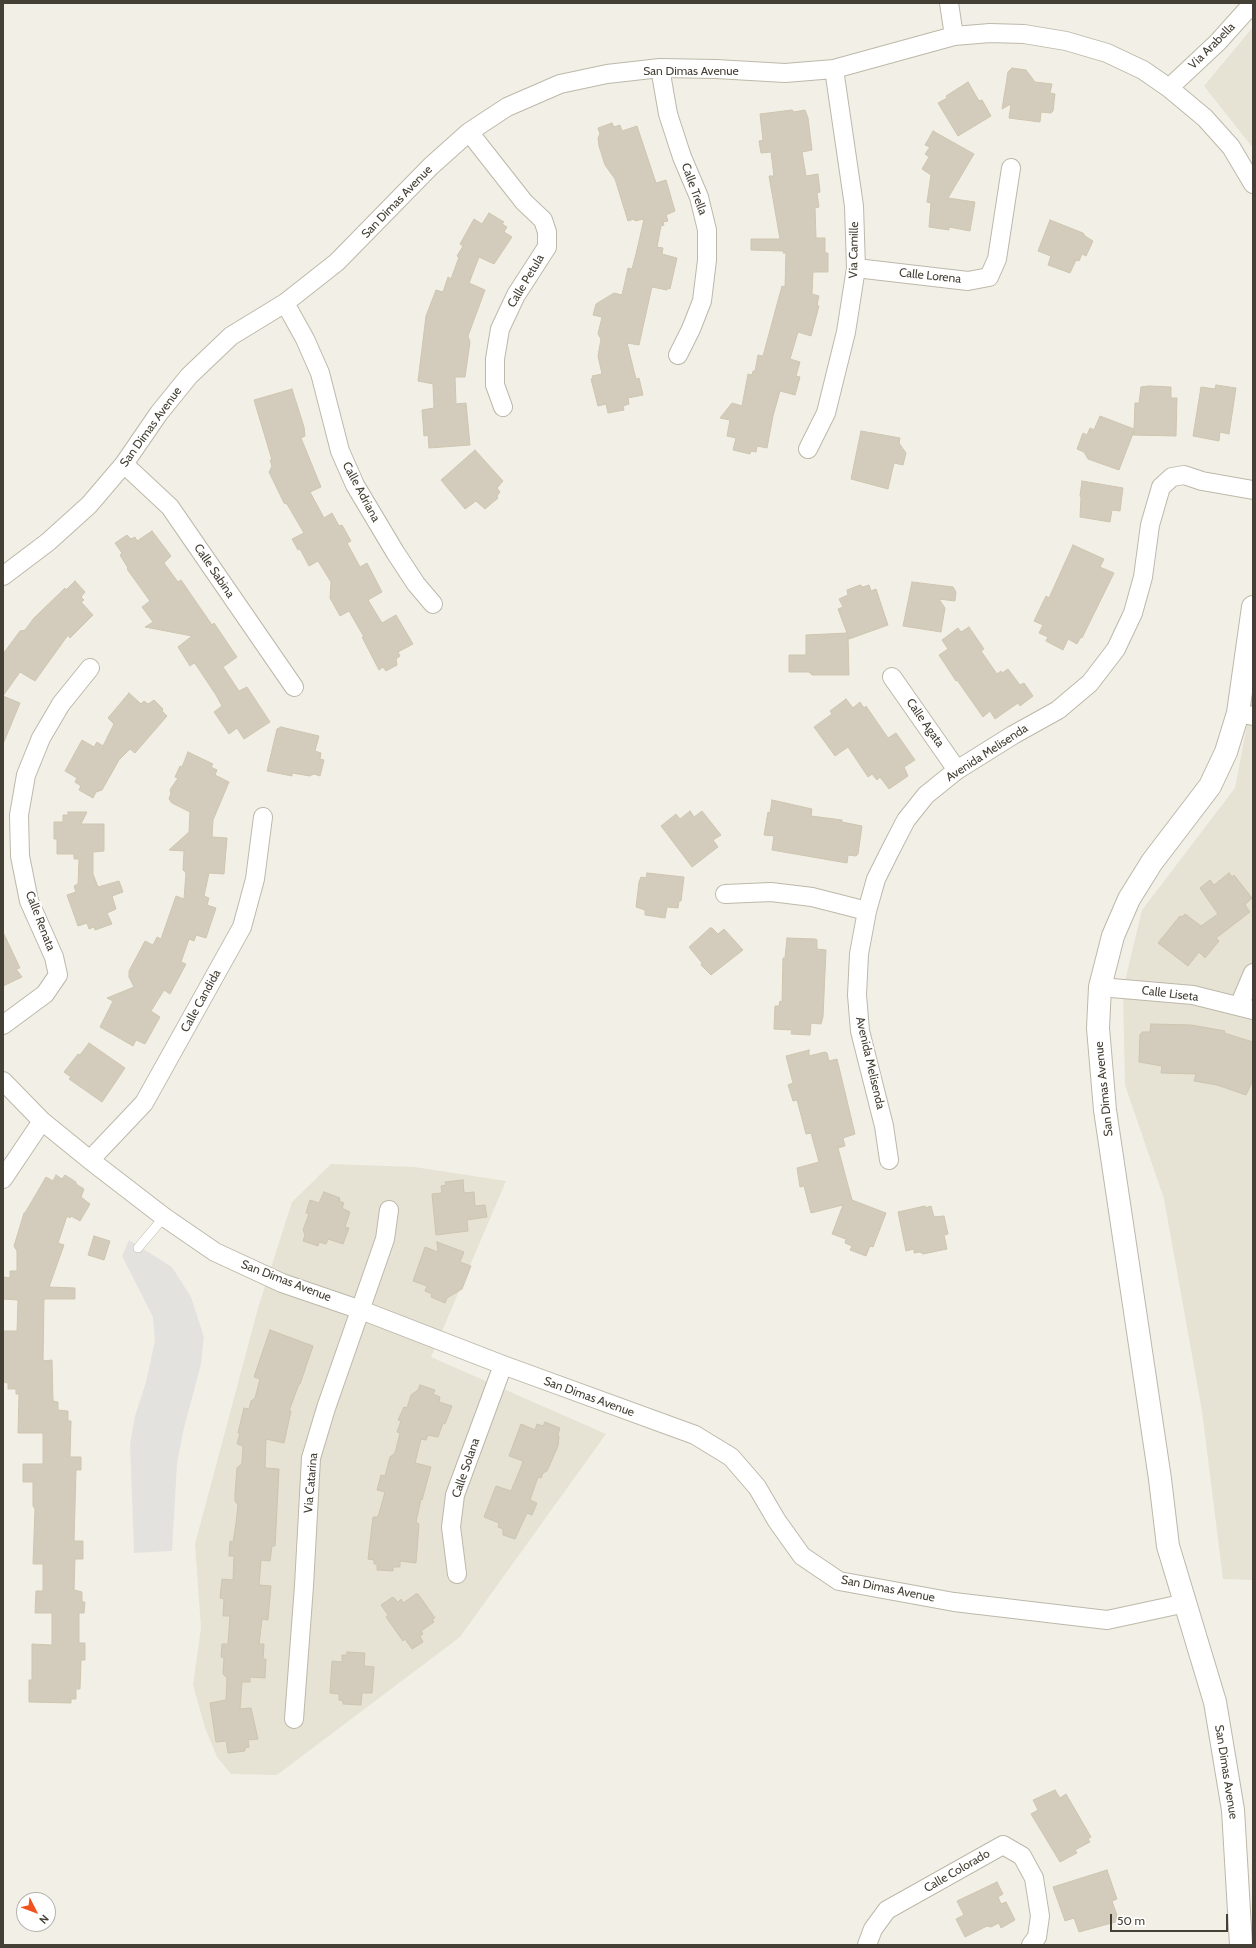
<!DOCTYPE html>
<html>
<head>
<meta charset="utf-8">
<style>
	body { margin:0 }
	#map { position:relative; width:1256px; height:1948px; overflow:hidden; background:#f2f0e6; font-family:Cabin,sans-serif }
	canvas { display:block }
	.frame { position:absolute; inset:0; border:4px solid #454035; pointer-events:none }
	.north { position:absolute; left:16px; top:1892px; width:40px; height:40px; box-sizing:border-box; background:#fff; border:1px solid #b5b3ae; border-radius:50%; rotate:132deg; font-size:11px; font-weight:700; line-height:16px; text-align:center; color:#454035 }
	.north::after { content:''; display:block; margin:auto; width:14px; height:18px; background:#f2521d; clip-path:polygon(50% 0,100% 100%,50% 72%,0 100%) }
	.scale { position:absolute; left:1110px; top:1914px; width:118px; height:18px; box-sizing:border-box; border:2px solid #454035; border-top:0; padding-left:5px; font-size:12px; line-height:14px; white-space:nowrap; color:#454035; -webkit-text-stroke:3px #fff; paint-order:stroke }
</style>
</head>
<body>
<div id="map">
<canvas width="1256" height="1948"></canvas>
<div class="frame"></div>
<div class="north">N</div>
<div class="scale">50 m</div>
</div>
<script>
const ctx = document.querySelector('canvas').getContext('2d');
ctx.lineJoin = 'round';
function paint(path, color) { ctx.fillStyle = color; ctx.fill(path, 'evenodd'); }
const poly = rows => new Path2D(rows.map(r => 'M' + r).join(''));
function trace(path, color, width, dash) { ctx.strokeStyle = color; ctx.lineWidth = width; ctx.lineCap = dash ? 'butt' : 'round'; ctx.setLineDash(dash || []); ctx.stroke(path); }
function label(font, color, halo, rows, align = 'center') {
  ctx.font = font + ' Cabin,sans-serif'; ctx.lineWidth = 4; ctx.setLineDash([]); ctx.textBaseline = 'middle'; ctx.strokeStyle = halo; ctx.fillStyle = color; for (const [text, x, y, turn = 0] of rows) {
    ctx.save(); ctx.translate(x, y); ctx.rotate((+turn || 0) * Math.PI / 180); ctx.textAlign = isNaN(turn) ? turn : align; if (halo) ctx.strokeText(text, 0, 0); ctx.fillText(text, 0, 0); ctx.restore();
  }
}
paint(poly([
	[1253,27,1253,148,1204,86],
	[1253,693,1253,1580,1223,1579,1202,1411,1164,1199,1125,1085,1123,989,1142,910,1235,788],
	[331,1164,414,1167,506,1181,431,1357,606,1434,460,1637,277,1775,231,1774,217,1757,205,1728,193,1685,201,1628,195,1544,258,1308,292,1202]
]), '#e6e2d4');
paint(poly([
	[129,1240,172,1267,191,1297,204,1337,201,1364,183,1432,177,1464,172,1551,134,1553,130,1444,135,1416,146,1382,155,1341,153,1317,122,1256]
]), '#e3e2de');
const building = poly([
	[1012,68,1026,70,1035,82,1052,84,1050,93,1055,94,1053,111,1051,113,1041,112,1040,122,1009,118,1011,104,1002,109,1008,72,1012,68],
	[968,82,979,101,982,100,991,116,958,136,938,103,947,98,946,96,968,82],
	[792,110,794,112,805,110,808,118,812,150,802,152,806,176,818,174,820,192,817,193,819,207,815,208,816,238,825,238,825,253,828,253,828,272,813,272,812,294,819,296,817,305,819,306,811,336,798,332,790,359,800,362,796,376,800,377,795,395,780,391,773,416,767,448,757,446,756,452,751,451,750,454,733,450,736,438,727,436,730,420,720,418,732,403,742,406,748,374,752,375,753,371,755,371,758,355,763,356,782,286,785,287,786,253,783,253,784,251,751,250,751,239,780,239,769,176,774,176,771,152,761,153,759,141,763,140,760,114,792,110],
	[612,123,614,127,620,125,622,131,637,126,656,183,666,180,675,211,666,215,668,221,663,222,664,225,661,226,657,247,663,248,662,254,677,258,670,289,668,288,667,290,652,287,651,291,639,345,627,343,636,379,639,378,643,395,628,398,629,404,623,406,624,410,608,413,606,404,598,406,591,379,593,378,592,376,602,374,598,356,601,339,598,334,602,317,593,315,596,304,614,293,622,295,628,268,632,269,636,254,644,219,635,221,634,219,628,221,615,179,605,165,599,146,598,138,600,134,598,128,612,123],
	[933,131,974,154,948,198,975,202,970,231,949,227,949,230,929,227,931,203,927,202,931,175,922,169,929,157,925,154,930,147,925,145,933,131],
	[489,213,504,222,502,224,507,227,504,232,512,237,494,264,479,257,469,283,485,290,468,336,470,342,465,377,455,377,456,404,466,403,470,445,429,448,428,435,424,436,422,410,434,408,433,384,418,381,426,316,436,290,443,292,448,277,451,279,459,257,457,256,463,246,460,244,474,219,482,224,489,213],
	[1050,220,1083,233,1085,236,1093,241,1086,256,1082,254,1079,261,1076,260,1070,273,1048,265,1051,256,1038,251,1050,220],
	[1216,385,1236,388,1229,434,1220,432,1219,441,1193,436,1201,387,1215,389,1216,385],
	[1149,386,1171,387,1171,398,1177,398,1176,436,1133,435,1134,431,1119,470,1088,459,1084,452,1077,449,1083,433,1087,435,1090,428,1094,430,1100,416,1134,429,1135,403,1139,403,1141,387,1149,386],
	[292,389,304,427,305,436,301,438,321,487,310,492,324,518,332,513,339,526,342,525,351,541,347,543,360,567,367,563,382,592,368,600,382,623,396,615,413,644,398,652,400,656,396,659,397,665,386,671,383,667,379,670,362,637,364,637,349,611,340,616,330,598,331,582,318,561,309,566,300,549,298,550,292,539,304,533,287,504,284,503,269,472,272,466,270,460,272,460,254,400,292,389],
	[861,431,900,438,899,443,906,453,903,465,894,463,888,489,851,479,861,431],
	[475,450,503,481,497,488,500,492,497,496,498,498,485,509,476,501,465,509,441,480,475,450],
	[1082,481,1123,488,1120,511,1112,510,1110,522,1080,517,1081,497,1080,496,1082,481],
	[152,531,171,556,164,563,178,582,181,580,212,625,214,623,237,657,223,667,239,691,247,687,270,722,244,739,237,728,229,734,214,712,222,706,216,695,196,665,194,663,190,666,178,647,192,636,145,627,153,622,142,607,150,601,127,569,128,568,120,555,122,553,115,543,127,535,131,539,135,537,137,541,152,531],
	[1073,545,1104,559,1100,567,1114,573,1082,638,1081,637,1077,644,1068,639,1063,650,1046,641,1048,637,1039,633,1043,625,1034,621,1046,596,1049,598,1073,545],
	[75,581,85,592,81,597,84,600,81,602,93,615,70,638,68,635,35,681,20,672,3,696,20,703,3,744,3,654,20,631,25,630,34,618,65,588,66,590,75,581],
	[912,582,953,587,956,592,955,601,939,599,945,608,941,632,903,626,912,582],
	[860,585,863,587,869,585,871,591,876,589,888,625,849,639,848,636,849,675,812,675,809,672,789,672,789,655,806,655,806,635,847,633,838,609,843,607,839,599,848,595,847,590,860,585],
	[969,627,984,649,981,651,997,674,1001,671,1002,673,1008,669,1020,685,1024,683,1033,696,1020,706,1018,703,995,719,990,711,983,717,957,680,956,681,939,655,948,649,942,640,958,628,961,632,969,627],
	[129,693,141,704,144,701,148,704,154,700,163,709,162,711,167,716,135,753,130,749,119,760,102,790,96,792,93,798,79,790,81,786,75,782,77,778,65,771,82,740,94,747,97,742,103,746,114,724,108,718,129,693],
	[846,699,853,708,860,702,864,708,866,706,888,738,896,733,915,760,904,767,908,776,889,789,880,777,877,780,872,774,868,777,848,747,835,756,814,727,832,714,830,711,846,699],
	[281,727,319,736,315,751,321,753,320,759,324,760,320,776,314,774,310,776,292,773,292,776,267,771,277,729,281,727],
	[188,752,213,764,211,767,217,770,215,775,229,782,213,820,212,837,227,838,224,874,209,873,204,896,209,898,207,905,216,908,206,938,196,935,194,941,189,939,181,962,186,964,170,994,164,990,151,1011,160,1017,145,1044,136,1040,133,1046,100,1027,113,1001,107,998,134,987,129,977,129,971,145,941,153,945,157,937,161,939,176,896,184,899,186,873,183,870,184,851,169,850,189,832,190,812,172,803,169,799,171,793,170,790,178,778,175,777,180,766,182,767,188,752],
	[772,800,812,809,811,816,842,820,842,822,862,826,858,854,856,856,848,855,847,863,772,850,774,836,764,835,768,812,770,813,772,800],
	[690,811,694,817,702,811,721,835,713,840,718,847,692,867,661,826,676,814,680,819,690,811],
	[68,812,87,812,81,824,104,824,104,851,93,852,93,874,98,887,119,881,123,892,112,896,116,909,107,913,112,924,95,930,94,927,89,929,87,923,78,926,67,895,76,892,74,886,78,884,79,859,74,859,74,854,57,854,57,839,54,839,54,822,63,822,63,815,68,815,68,812],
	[647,873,684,877,681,901,679,901,678,908,667,907,665,918,645,915,645,910,636,907,639,882,641,877,646,878,647,873],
	[1229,873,1232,877,1234,875,1252,898,1245,905,1250,912,1216,938,1219,941,1205,958,1199,952,1188,966,1158,943,1180,916,1182,917,1185,914,1201,926,1218,914,1200,888,1210,880,1214,885,1229,873],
	[710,928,712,928,718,934,724,929,743,950,711,975,701,965,702,963,689,947,710,928],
	[3,932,20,968,16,969,22,977,3,986,3,932],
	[787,938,815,939,817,940,817,949,826,950,823,1017,821,1024,811,1023,810,1035,791,1034,792,1030,774,1029,775,1006,779,1006,780,1001,782,1002,783,958,785,958,787,938],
	[1151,1024,1191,1025,1225,1031,1224,1033,1253,1042,1253,1080,1246,1095,1217,1085,1194,1081,1196,1074,1161,1073,1162,1066,1139,1062,1140,1034,1142,1034,1142,1032,1150,1032,1151,1024],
	[89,1043,125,1068,102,1102,69,1079,71,1077,64,1072,78,1054,80,1055,89,1043],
	[809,1050,809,1056,825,1052,827,1053,829,1061,837,1059,855,1134,843,1138,845,1146,838,1148,852,1200,886,1213,873,1247,870,1246,866,1256,850,1250,852,1246,845,1243,846,1239,832,1234,843,1205,811,1213,804,1186,800,1187,797,1168,819,1162,811,1133,806,1134,797,1100,793,1101,788,1085,793,1083,786,1056,809,1050],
	[56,1175,62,1179,65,1175,76,1182,76,1184,84,1189,81,1197,90,1204,80,1221,71,1216,70,1218,67,1216,58,1243,64,1245,49,1287,75,1288,75,1299,44,1299,43,1361,52,1360,53,1401,58,1402,58,1410,68,1411,68,1421,71,1421,70,1457,81,1457,81,1470,76,1470,74,1541,83,1541,83,1559,75,1559,74,1590,82,1592,82,1602,85,1602,84,1613,79,1613,79,1643,85,1643,85,1660,81,1660,80,1689,76,1689,76,1699,71,1699,71,1703,29,1702,29,1680,32,1680,32,1644,52,1645,52,1613,35,1613,36,1591,43,1591,43,1564,33,1564,35,1509,33,1506,33,1482,23,1482,23,1464,43,1464,43,1433,18,1433,19,1394,16,1394,16,1389,8,1389,8,1383,3,1382,3,1331,17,1331,18,1300,3,1299,3,1277,10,1278,10,1271,17,1271,17,1251,14,1246,24,1213,25,1213,46,1177,53,1181,56,1175],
	[463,1180,464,1193,474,1192,475,1206,485,1205,487,1217,467,1220,468,1231,436,1235,432,1194,442,1193,441,1186,446,1185,445,1182,463,1180],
	[324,1192,340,1198,339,1201,344,1203,342,1208,350,1212,345,1227,349,1228,343,1244,328,1239,326,1244,319,1242,318,1246,303,1241,305,1235,303,1230,309,1214,306,1213,310,1200,319,1203,324,1192],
	[925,1206,925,1208,931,1206,934,1217,944,1216,948,1234,944,1235,947,1249,923,1254,920,1252,914,1253,914,1249,906,1251,898,1212,925,1206],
	[94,1236,110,1241,104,1260,88,1255,94,1236],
	[437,1242,464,1252,460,1262,471,1266,462,1289,447,1298,445,1303,431,1297,432,1294,425,1291,427,1286,413,1281,425,1247,438,1252,437,1242],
	[270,1330,313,1346,300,1384,299,1384,289,1411,291,1411,284,1443,266,1439,265,1468,279,1469,275,1546,272,1546,270,1561,261,1560,259,1585,271,1586,268,1620,262,1619,259,1644,264,1644,263,1659,266,1659,265,1678,250,1677,250,1682,242,1682,240,1709,251,1708,258,1739,248,1740,249,1747,245,1748,245,1751,228,1753,226,1741,216,1742,210,1703,226,1700,227,1678,223,1674,224,1658,221,1657,222,1644,228,1644,230,1616,223,1616,224,1599,220,1598,222,1579,233,1580,234,1556,229,1556,230,1541,233,1542,236,1523,238,1505,235,1501,235,1494,237,1468,242,1463,243,1446,237,1444,240,1433,238,1433,244,1408,249,1409,251,1401,255,1398,260,1379,254,1377,270,1330],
	[420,1385,435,1390,433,1394,440,1397,439,1402,452,1406,445,1424,443,1423,438,1437,428,1435,426,1440,421,1439,415,1463,431,1467,422,1500,421,1499,416,1522,419,1524,416,1563,400,1561,400,1567,393,1567,393,1571,377,1570,377,1564,374,1564,374,1560,368,1559,373,1517,378,1517,385,1492,377,1490,381,1475,385,1476,390,1457,395,1453,400,1433,397,1432,401,1421,398,1420,404,1407,407,1408,411,1395,418,1390,420,1385],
	[545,1422,560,1428,558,1434,559,1437,558,1446,547,1471,543,1473,541,1478,538,1477,530,1500,537,1503,532,1515,527,1513,515,1539,503,1535,503,1529,498,1527,499,1523,484,1517,496,1486,511,1491,521,1467,523,1461,509,1456,521,1424,535,1430,537,1424,543,1426,545,1422],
	[416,1594,418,1594,435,1618,432,1619,434,1622,421,1631,423,1634,420,1636,423,1642,412,1649,405,1639,403,1641,386,1617,388,1615,381,1605,393,1597,398,1602,401,1599,403,1603,416,1594],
	[347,1652,365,1653,364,1666,374,1667,372,1693,362,1693,361,1705,343,1704,343,1701,339,1700,339,1694,330,1693,332,1661,342,1662,342,1655,347,1655,347,1652],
	[1055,1790,1060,1798,1066,1794,1091,1837,1088,1839,1090,1842,1075,1850,1077,1853,1060,1862,1031,1814,1038,1810,1033,1800,1055,1790],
	[1107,1870,1117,1899,1112,1901,1119,1921,1079,1932,1074,1918,1065,1921,1053,1887,1107,1870],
	[997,1882,1003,1894,998,1897,1001,1904,1006,1902,1015,1920,1001,1928,999,1923,991,1927,987,1926,965,1937,956,1919,964,1915,957,1901,997,1882]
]);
paint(building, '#d3ccbc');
trace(building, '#cec5af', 1);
const service = poly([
	[138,1248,164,1217]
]);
const minor = poly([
	[949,3,954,36],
	[660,68,668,114,682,157,699,197,707,230,707,260,702,301,691,329,678,355],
	[1169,88,1218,42,1253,3],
	[469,132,524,202,543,220,547,232,547,247,516,295,500,329,495,359,495,385,503,407],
	[856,268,968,281,989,277,997,259,1011,168],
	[285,303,305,339,320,373,340,451,355,485,395,552,416,584,433,604],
	[808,449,826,413,846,332,856,268,854,206,834,69],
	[124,464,170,507,294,687],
	[3,576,48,542,89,505,124,464,159,413,189,376,231,336,285,303,337,262,431,166,469,132,507,107,560,84,607,74,660,68,716,69,785,73,834,69,954,36,990,33,1024,34,1066,41,1107,53,1143,70,1169,88,1205,118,1231,147,1253,184],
	[892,677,957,770],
	[1238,713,1253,716],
	[725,894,771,892,812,897,867,911],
	[1100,987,1193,995,1253,1010],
	[1239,1006,1253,973],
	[3,1025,45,994,58,975,54,957,29,901,20,856,19,815,26,775,41,738,61,704,90,668],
	[3,1081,42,1121,90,1160,164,1217,215,1252,282,1283,361,1310,503,1365,695,1435,731,1457,757,1487,777,1521,802,1556,839,1581,954,1602,1107,1620,1186,1603],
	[90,1160,144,1103,242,927,255,879,263,817],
	[889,1160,884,1126,860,1031,857,995,859,954,867,911,876,879,891,849,906,820,926,795,957,770,1013,735,1058,710,1090,683,1116,649,1133,613,1143,577,1150,525,1161,487,1172,477,1184,475,1202,481,1253,490],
	[3,1179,42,1121],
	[457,1574,451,1527,455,1495,503,1365],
	[294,1719,304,1586,311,1458,326,1408,385,1239,389,1210],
	[867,1945,873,1929,887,1910,1003,1845,1022,1856,1034,1878,1040,1916,1037,1937,1031,1945]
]);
const tertiary = poly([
	[1241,1945,1233,1810,1215,1702,1168,1546,1160,1479,1105,1110,1098,1028,1100,987,1113,936,1129,899,1152,862,1210,786,1226,752,1238,713,1253,607]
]);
trace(service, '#bdb8a9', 10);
trace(minor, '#bdb8a9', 20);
trace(tertiary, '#bdb8a9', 24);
trace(service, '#fff', 9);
trace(minor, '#fff', 18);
trace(tertiary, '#fff', 22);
label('12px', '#454035', '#fff', [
	["Via Arabella",1212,46,-45],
	["San Dimas Avenue",691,71],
	["Calle Trella",694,189,70],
	["San Dimas Avenue",397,202,-46],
	["Via Camille",854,250,-89],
	["Calle Lorena",930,276,6],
	["Calle Petula",526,281,-59],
	["San Dimas Avenue",151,427,-54],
	["Calle Adriana",361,492,62],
	["Calle Sabina",214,571,56],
	["Calle Agata",925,723,55],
	["Avenida Melisenda",987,753,-33],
	["Calle Renata",40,921,69],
	["Calle Liseta",1170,994,7],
	["Calle Candida",201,1001,-61],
	["Avenida Melisenda",870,1063,77],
	["San Dimas Avenue",1104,1089,-96],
	["San Dimas Avenue",286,1281,21],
	["San Dimas Avenue",589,1397,20],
	["Calle Solana",466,1468,-71],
	["Via Catarina",311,1483,-85],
	["San Dimas Avenue",888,1589,11],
	["San Dimas Avenue",1226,1772,81],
	["Calle Colorado",957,1871,-30]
]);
</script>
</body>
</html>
